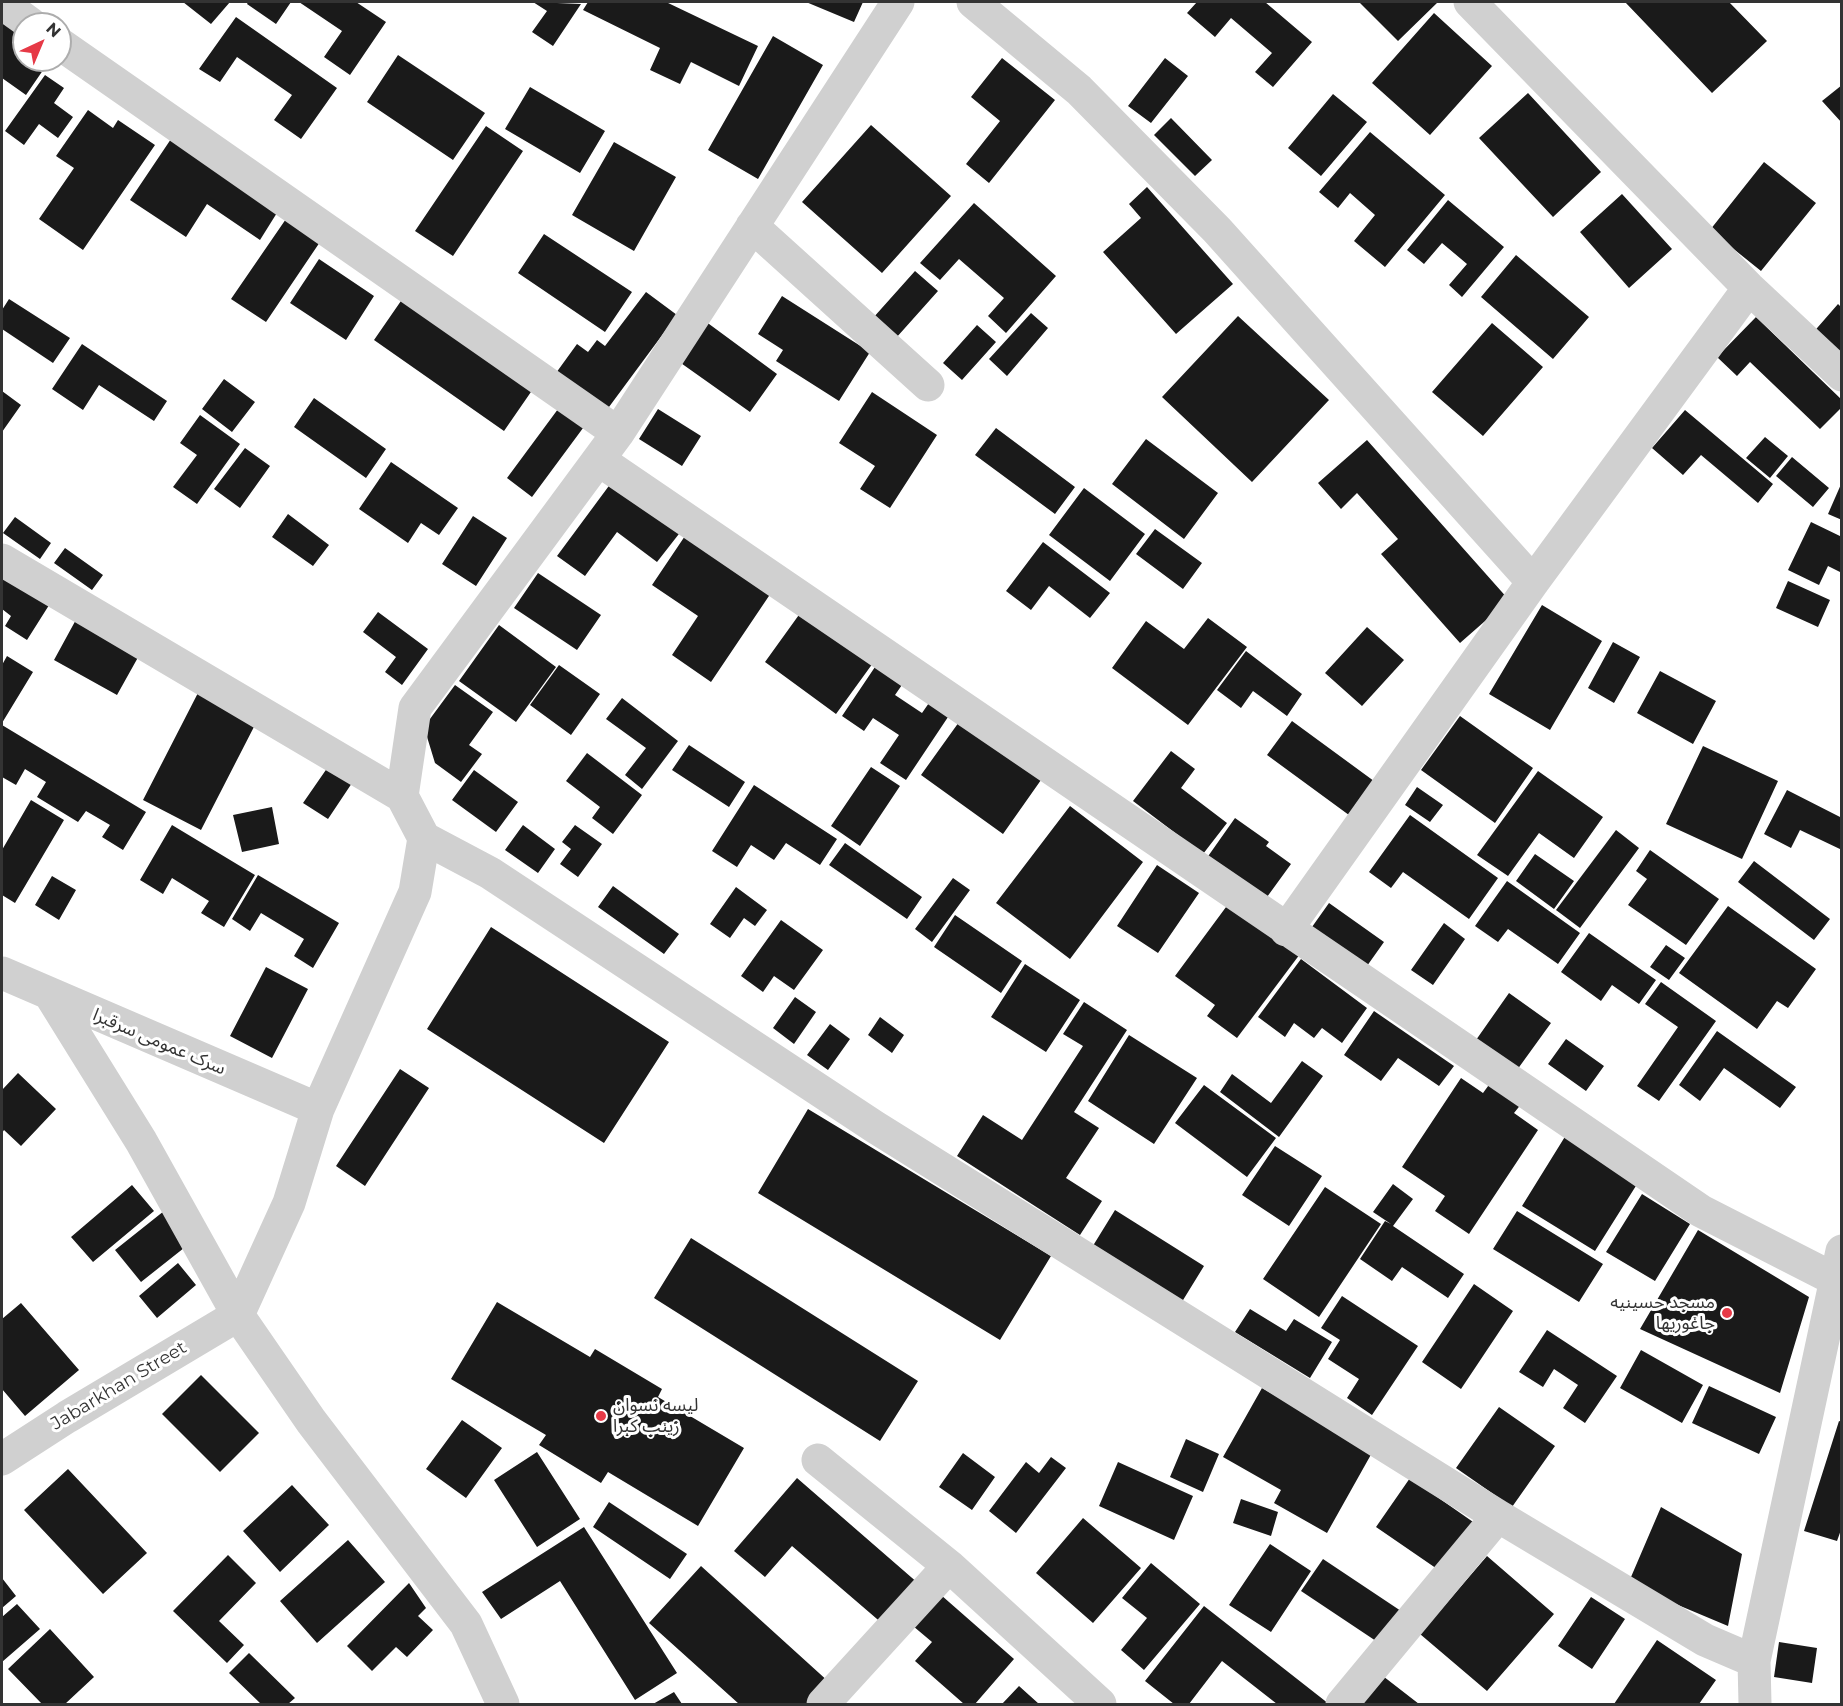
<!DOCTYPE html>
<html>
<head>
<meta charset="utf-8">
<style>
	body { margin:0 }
	#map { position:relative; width:1843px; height:1706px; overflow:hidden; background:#fff; font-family:Montserrat,sans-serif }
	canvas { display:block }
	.frame { position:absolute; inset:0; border:3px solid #333; pointer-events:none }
	.north { position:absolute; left:12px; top:12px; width:60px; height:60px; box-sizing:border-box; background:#fff; border:2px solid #adadad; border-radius:50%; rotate:44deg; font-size:16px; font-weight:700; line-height:24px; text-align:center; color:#333 }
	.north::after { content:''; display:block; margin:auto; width:21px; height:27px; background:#e63946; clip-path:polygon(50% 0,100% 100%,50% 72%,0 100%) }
</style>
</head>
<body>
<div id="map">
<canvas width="1843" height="1706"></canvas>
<div class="frame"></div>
<div class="north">N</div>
</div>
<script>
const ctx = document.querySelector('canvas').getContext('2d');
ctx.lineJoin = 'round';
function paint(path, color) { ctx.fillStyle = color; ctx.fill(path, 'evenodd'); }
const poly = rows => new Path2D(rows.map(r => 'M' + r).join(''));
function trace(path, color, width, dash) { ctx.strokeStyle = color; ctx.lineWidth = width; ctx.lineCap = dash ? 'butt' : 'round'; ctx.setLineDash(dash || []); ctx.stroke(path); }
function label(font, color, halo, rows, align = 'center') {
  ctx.font = font + ' Montserrat,"Noto Sans Arabic",sans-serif'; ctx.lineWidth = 6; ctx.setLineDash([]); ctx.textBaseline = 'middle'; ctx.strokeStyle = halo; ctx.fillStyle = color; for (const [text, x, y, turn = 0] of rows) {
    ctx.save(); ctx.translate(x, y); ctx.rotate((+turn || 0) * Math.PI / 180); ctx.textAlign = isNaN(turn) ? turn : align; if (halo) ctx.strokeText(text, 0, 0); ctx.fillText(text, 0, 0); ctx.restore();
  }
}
paint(poly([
	[183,2,230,2,211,24],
	[248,2,291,2,276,24,247,4],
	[299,2,356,2,386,22,350,75,324,57,342,31],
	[533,2,581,4,553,46,532,32,547,11],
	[588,2,666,2,758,46,739,86,691,62,680,84,650,70,660,48,583,10],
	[806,2,863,2,854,22],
	[1197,2,1265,2,1312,42,1273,87,1255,72,1272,53,1231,18,1215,37,1187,13],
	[1359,2,1438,2,1398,41],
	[1625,2,1729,2,1767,41,1712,93],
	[1434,13,1492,66,1430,135,1372,83],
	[2,16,24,31,24,60,50,60,26,95,2,78],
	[236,17,337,88,301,139,274,120,292,95,237,57,220,82,199,69],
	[773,36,823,65,758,179,708,150],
	[398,55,485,113,453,160,367,102],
	[1002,58,1055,100,989,183,966,164,1000,121,971,97],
	[1165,58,1188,76,1151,123,1128,106],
	[45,75,64,88,54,103,73,117,58,138,39,124,24,145,5,131],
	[1842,85,1842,123,1822,101],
	[530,87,605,131,580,173,505,129],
	[1528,93,1601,172,1553,217,1479,138],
	[1333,94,1367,122,1321,176,1288,148],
	[88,110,113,128,118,120,155,145,83,250,39,219,74,168,56,156],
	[1171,118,1212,160,1195,176,1154,135],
	[871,125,951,196,882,273,802,202],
	[486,126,523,151,453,256,415,231],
	[1370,132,1445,195,1385,267,1354,241,1375,215,1350,193,1338,208,1319,192],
	[173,136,280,208,260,240,207,204,186,237,130,200],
	[614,142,676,177,634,251,572,215],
	[1764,162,1816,203,1761,271,1710,230],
	[1147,187,1233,284,1176,334,1103,252,1141,218,1129,204],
	[1622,194,1672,249,1629,288,1580,232],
	[1448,200,1504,247,1462,297,1449,285,1467,264,1442,243,1424,264,1407,250],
	[974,203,1056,276,1006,333,988,316,1004,298,959,259,940,280,920,263],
	[288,216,322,239,266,322,231,299],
	[544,234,632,292,605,332,518,273],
	[1516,255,1589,317,1553,359,1481,297],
	[319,259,374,296,346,340,290,303],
	[915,271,938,291,896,338,873,318],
	[646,292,677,315,606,411,556,373,577,344,588,352,597,340,605,346],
	[782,296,870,352,839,401,776,361,783,350,758,334],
	[403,298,533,389,504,431,374,340],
	[9,299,70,338,53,363,2,329,2,310],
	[1838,304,1842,308,1842,361,1811,335],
	[1031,313,1048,328,1007,376,989,359],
	[1238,316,1329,400,1252,482,1162,397],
	[1756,317,1842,400,1842,407,1820,429,1750,362,1737,376,1717,357],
	[705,321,777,374,750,412,678,361],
	[1492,323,1543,367,1483,436,1432,392],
	[977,325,996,342,962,380,943,363],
	[82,344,167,401,154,421,99,385,83,410,52,389],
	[224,379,255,402,232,432,202,409],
	[2,391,21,405,2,432],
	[872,392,937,435,890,508,860,489,875,466,839,443],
	[314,398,386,449,366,478,294,427],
	[561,405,586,424,532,497,507,478],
	[658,409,701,436,682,466,639,439],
	[1685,410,1773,484,1758,503,1701,455,1683,475,1652,448],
	[200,415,240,444,197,504,173,487,197,455,180,443],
	[996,428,1075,487,1055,514,975,455],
	[1765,437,1788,456,1770,478,1746,458],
	[1146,439,1218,493,1184,539,1112,484],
	[1367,440,1509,600,1460,643,1381,554,1398,539,1357,493,1341,509,1318,483],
	[245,448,270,466,240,508,214,489],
	[1792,457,1829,488,1813,507,1776,476],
	[391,462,458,508,439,535,421,523,408,543,359,509],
	[614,479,682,530,657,562,617,532,585,576,557,556],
	[1842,482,1842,520,1828,514],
	[1084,488,1145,534,1110,581,1049,535],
	[288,514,329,545,313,566,272,537],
	[473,516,507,538,476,586,442,564],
	[15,517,51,543,40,559,3,533],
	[1811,522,1842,537,1842,573,1828,566,1819,585,1788,570],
	[1155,529,1202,563,1183,589,1136,554],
	[689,530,775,587,711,682,672,655,698,616,652,585],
	[1043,542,1110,593,1090,618,1049,586,1031,610,1006,591],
	[65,548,103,575,92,590,54,563],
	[2,571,51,602,27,640,5,626,11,616,2,609],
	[538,573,601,615,577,650,514,608],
	[1788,581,1830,600,1818,627,1776,608],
	[1542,605,1602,641,1550,730,1489,694],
	[378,612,428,649,402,685,385,672,396,657,363,632],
	[801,612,873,663,836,714,765,662],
	[78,616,141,652,117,695,54,660],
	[1208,618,1247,647,1188,725,1112,668,1146,621,1184,649],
	[499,625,556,667,516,722,459,681],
	[1367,627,1404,660,1362,706,1325,673],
	[1613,642,1640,657,1614,703,1588,688],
	[1246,651,1302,694,1287,716,1253,691,1241,708,1217,690],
	[7,656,33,672,2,723,2,665],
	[877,664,904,682,895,695,922,713,931,700,950,714,906,780,880,763,899,735,873,718,864,731,842,716],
	[559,665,600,694,571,735,530,705],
	[1660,671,1716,701,1693,744,1637,713],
	[455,685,493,712,469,745,482,754,461,782,435,763,424,727],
	[200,689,258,719,201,830,143,800],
	[622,698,678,741,642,789,625,775,646,748,606,719],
	[1460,716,1533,768,1495,823,1421,770],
	[1292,721,1378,784,1353,818,1267,755],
	[959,722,1041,780,1003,834,921,775],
	[2,725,146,812,123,850,102,837,110,825,86,811,78,822,37,797,46,782,25,769,16,785,2,777],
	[689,745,745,782,729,807,672,770],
	[1703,746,1778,781,1742,859,1666,824],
	[1171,751,1195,769,1181,788,1227,823,1203,854,1133,801],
	[587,753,642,795,613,834,592,818,600,807,566,781],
	[330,764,354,780,328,819,303,803],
	[871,767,900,786,860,846,831,826],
	[474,770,518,802,496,832,452,800],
	[1538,771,1603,817,1574,858,1539,833,1508,876,1477,855],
	[754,785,837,839,820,865,786,843,774,860,751,845,737,867,712,851],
	[1417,787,1443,805,1430,822,1405,805],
	[1787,790,1842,818,1842,850,1800,830,1791,848,1764,834],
	[31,800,64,820,15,903,2,895,2,850],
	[1070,806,1143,862,1070,959,996,903],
	[272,807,279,844,242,852,233,815],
	[1410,815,1498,878,1469,919,1403,872,1391,888,1369,872],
	[1235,818,1269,842,1266,846,1291,864,1267,897,1204,862],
	[172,825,255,875,224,927,201,913,209,901,172,878,163,894,140,880],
	[523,825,555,849,538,873,505,850],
	[575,825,602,844,578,877,560,864,571,849,562,842],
	[1616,830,1639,848,1580,928,1556,910],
	[845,843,922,897,907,919,829,865],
	[1650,850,1719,899,1686,945,1628,905,1647,879,1636,871],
	[1535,854,1574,881,1554,909,1516,881],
	[1754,861,1830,919,1814,940,1738,882],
	[1157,865,1199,893,1158,953,1117,926],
	[258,875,339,923,313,968,294,956,304,939,261,913,250,931,232,919],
	[52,876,76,890,59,920,35,905],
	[953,878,970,890,932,942,915,929],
	[1507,881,1580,933,1558,964,1508,929,1498,942,1475,926],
	[613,886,679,934,664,954,598,907],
	[736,887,767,910,755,926,744,918,730,938,710,924],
	[1229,903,1300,954,1237,1038,1207,1016,1215,1005,1175,976],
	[1329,903,1384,942,1362,973,1307,934],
	[1728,906,1816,969,1788,1008,1777,1001,1757,1029,1679,973],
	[955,915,1022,961,1001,993,934,947],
	[781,920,823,950,794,990,774,976,763,992,741,976],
	[1444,923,1465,939,1433,985,1411,970],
	[491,927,669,1042,604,1143,427,1029],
	[1589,933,1656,980,1639,1004,1612,985,1601,1001,1561,972],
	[1666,945,1685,958,1669,980,1650,967],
	[1301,959,1367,1008,1342,1043,1322,1028,1314,1038,1294,1023,1285,1037,1258,1017],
	[1025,964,1080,1000,1046,1052,991,1017],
	[266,967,308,989,272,1058,230,1036],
	[1661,982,1716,1021,1659,1101,1637,1086,1678,1027,1645,1004],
	[1509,993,1551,1023,1517,1070,1476,1040],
	[795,997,816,1012,794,1044,773,1028],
	[1084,1002,1127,1030,1074,1112,1099,1128,1066,1178,1102,1201,1080,1235,957,1156,983,1115,1022,1140,1083,1046,1063,1034],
	[1374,1011,1454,1066,1439,1086,1398,1058,1381,1081,1344,1055],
	[880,1017,904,1035,892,1053,868,1035],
	[830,1024,850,1039,828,1070,807,1055],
	[1717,1031,1796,1087,1780,1108,1724,1068,1700,1101,1679,1085],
	[1129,1035,1197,1078,1154,1144,1088,1101],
	[1566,1039,1604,1066,1586,1091,1548,1064],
	[1302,1061,1323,1076,1279,1137,1220,1092,1232,1074,1271,1103],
	[400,1069,429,1088,365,1186,336,1166],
	[18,1073,56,1109,21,1146,4,1130,2,1133,2,1090],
	[1461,1078,1483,1093,1491,1082,1522,1103,1514,1113,1538,1130,1469,1234,1435,1211,1445,1196,1402,1167],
	[1204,1085,1276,1138,1247,1177,1175,1123],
	[808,1109,1051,1256,1000,1340,758,1193],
	[1566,1135,1639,1181,1595,1251,1522,1206],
	[1275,1146,1322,1176,1289,1226,1242,1195],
	[1393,1184,1413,1199,1393,1226,1464,1274,1448,1298,1402,1267,1392,1281,1360,1259,1385,1221,1391,1224,1373,1212],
	[132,1185,154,1211,93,1262,71,1237],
	[1325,1187,1381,1224,1319,1317,1263,1279],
	[1642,1194,1690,1224,1655,1281,1606,1252],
	[1115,1210,1204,1266,1180,1305,1091,1249],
	[164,1211,189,1244,141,1282,115,1250],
	[1517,1211,1603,1264,1579,1302,1493,1249],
	[1698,1230,1809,1297,1780,1393,1640,1329],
	[691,1238,918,1381,880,1441,654,1298],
	[178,1263,196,1285,157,1318,139,1296],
	[1474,1284,1513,1311,1461,1389,1422,1362],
	[1342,1296,1418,1346,1372,1415,1347,1398,1359,1379,1328,1359,1340,1340,1321,1328],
	[497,1302,590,1357,595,1349,662,1389,658,1397,744,1448,698,1526,608,1472,601,1483,539,1445,546,1435,451,1379],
	[21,1303,79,1370,25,1416,2,1389,2,1319],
	[1250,1309,1286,1331,1294,1319,1332,1342,1310,1378,1235,1332],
	[1547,1330,1617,1376,1585,1423,1563,1408,1578,1385,1554,1369,1543,1387,1519,1372],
	[1641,1350,1703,1385,1682,1423,1620,1388],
	[201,1375,259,1433,220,1472,162,1414],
	[1709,1386,1776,1417,1759,1454,1692,1423],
	[1262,1388,1373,1451,1327,1533,1274,1503,1281,1490,1223,1457],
	[1499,1407,1555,1446,1512,1507,1456,1468],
	[462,1420,502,1448,466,1498,426,1469],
	[1839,1421,1842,1422,1842,1527,1837,1541,1804,1531],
	[1186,1439,1219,1454,1203,1492,1170,1477],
	[537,1452,580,1519,537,1547,494,1480],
	[963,1453,995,1477,972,1510,939,1487],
	[1051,1457,1066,1468,1016,1533,989,1511,1026,1462,1039,1473],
	[1118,1462,1193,1496,1174,1540,1099,1506],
	[68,1469,147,1553,103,1594,24,1510],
	[797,1478,919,1584,884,1625,792,1546,765,1577,734,1551],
	[1410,1478,1476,1524,1443,1573,1376,1527],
	[292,1485,329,1525,280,1572,243,1531],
	[1241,1499,1278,1512,1271,1536,1233,1523],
	[609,1502,687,1554,670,1579,593,1527],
	[1661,1507,1742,1554,1728,1626,1628,1584],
	[1083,1518,1141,1568,1093,1623,1036,1573],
	[584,1527,677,1673,635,1700,560,1581,501,1619,482,1592],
	[348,1540,385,1582,317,1643,280,1601],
	[1270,1544,1311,1571,1271,1632,1229,1605],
	[228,1555,256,1583,219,1621,244,1645,227,1663,173,1611],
	[1487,1556,1554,1614,1487,1691,1420,1634],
	[1323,1559,1404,1613,1382,1645,1301,1591],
	[1151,1563,1200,1604,1144,1670,1121,1650,1147,1618,1122,1598],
	[701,1566,830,1683,811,1704,739,1704,649,1623],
	[2,1578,16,1596,2,1608],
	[409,1583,426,1608,418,1616,433,1630,407,1657,396,1647,372,1671,347,1646],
	[941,1595,1014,1659,975,1704,964,1704,915,1661,932,1642,913,1626],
	[1591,1597,1625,1619,1592,1669,1558,1646],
	[17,1604,40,1629,2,1662,2,1617],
	[1204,1606,1329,1704,1277,1704,1222,1661,1189,1704,1174,1704,1145,1681],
	[50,1629,94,1677,65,1704,42,1704,8,1669],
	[1657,1640,1716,1680,1699,1704,1614,1704],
	[1779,1642,1817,1648,1812,1683,1774,1677],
	[249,1653,295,1698,288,1704,261,1704,229,1673],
	[1379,1673,1419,1704,1354,1704],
	[1019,1686,1039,1704,1002,1704],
	[674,1692,682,1704,653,1704]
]), '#1a1a1a');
trace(poly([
	[973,2,1079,90,1217,230,1533,582],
	[1470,2,1749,288,1842,375],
	[2,3,31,24],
	[60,44,618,433],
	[752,226,928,385],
	[599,460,1701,1211,1842,1283],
	[2,560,402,796,424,838,415,892,318,1109,289,1203,238,1315],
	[402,796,415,708,618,433,898,2],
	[424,838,490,873,875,1127,1498,1516,1705,1640,1754,1661],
	[1286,930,1533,582,1749,288],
	[2,973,318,1109],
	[51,996,141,1141,238,1315,311,1421,466,1624,503,1704],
	[2,1459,67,1417,238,1315],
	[818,1460,949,1566,1100,1704],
	[823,1704,949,1566],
	[1342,1704,1498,1516],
	[1755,1704,1754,1661,1842,1251]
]), '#d0d0d0', 33);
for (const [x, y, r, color] of [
	[1727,1313,6,"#e63946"],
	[601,1416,6,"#e63946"]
]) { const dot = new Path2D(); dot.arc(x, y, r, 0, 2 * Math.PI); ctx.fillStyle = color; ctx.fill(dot); trace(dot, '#fff', 2); }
label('18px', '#333', '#fff', [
	["سرک عمومی سرقبرا",159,1042,23],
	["Jabarkhan Street",119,1386,-31]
]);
label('18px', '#333', '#fff', [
	["مسجد حسینیه",1715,1303],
	["جاغوریها",1715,1324],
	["لیسه نسوان",613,1406,"left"],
	["زینب کبرا",613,1427,"left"]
], 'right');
</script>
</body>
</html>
